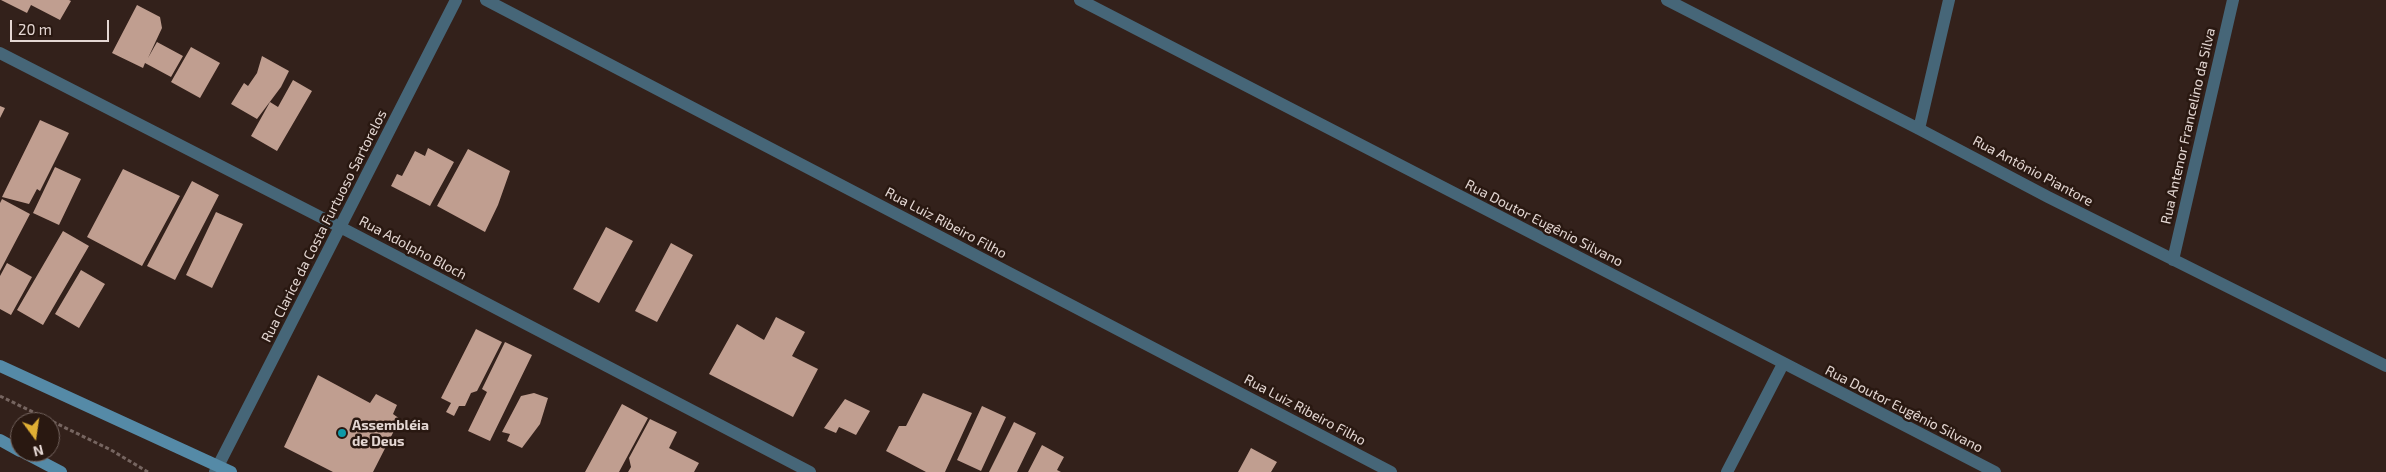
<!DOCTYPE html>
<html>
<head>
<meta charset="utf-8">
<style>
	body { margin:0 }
	#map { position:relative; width:2386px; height:472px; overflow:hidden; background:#33211b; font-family:"Exo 2",sans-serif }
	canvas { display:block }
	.north { position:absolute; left:10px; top:412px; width:50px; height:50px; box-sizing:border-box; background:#291811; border:1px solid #74645f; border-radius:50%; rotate:166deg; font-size:14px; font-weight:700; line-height:20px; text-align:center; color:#e4d7d3 }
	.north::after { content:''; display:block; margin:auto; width:18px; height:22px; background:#e0af34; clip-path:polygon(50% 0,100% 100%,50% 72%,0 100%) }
	.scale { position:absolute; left:10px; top:20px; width:99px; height:22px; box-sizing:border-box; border:2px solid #e4d7d3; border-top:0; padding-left:6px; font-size:15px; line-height:18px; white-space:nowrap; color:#e4d7d3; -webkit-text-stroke:4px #291811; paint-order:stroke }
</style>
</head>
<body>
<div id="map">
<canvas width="2386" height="472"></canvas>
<div class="north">N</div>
<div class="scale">20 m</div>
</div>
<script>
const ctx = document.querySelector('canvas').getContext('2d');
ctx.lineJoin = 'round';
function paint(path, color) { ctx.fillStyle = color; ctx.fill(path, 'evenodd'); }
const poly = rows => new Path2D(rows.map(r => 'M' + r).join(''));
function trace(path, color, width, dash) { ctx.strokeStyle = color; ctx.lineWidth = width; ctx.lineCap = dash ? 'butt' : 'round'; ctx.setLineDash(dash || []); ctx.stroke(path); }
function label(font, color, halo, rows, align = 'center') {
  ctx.font = font + ' "Exo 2",sans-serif'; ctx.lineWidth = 5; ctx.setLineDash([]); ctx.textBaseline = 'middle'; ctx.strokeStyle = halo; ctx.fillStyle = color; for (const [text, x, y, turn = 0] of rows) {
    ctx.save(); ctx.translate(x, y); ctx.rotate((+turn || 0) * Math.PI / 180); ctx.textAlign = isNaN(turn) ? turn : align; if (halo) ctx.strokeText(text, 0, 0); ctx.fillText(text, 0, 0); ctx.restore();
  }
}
paint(poly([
	[1,0,69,0,71,1,60,20,31,5,27,13],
	[137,5,160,17,162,28,148,58,157,42,183,56,171,77,145,63,143,68,112,53],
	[191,47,220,63,200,98,171,82],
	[262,56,289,71,281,87,257,119,231,104,244,83,248,86,257,73],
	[293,80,312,91,277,151,251,136,270,102,278,107],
	[0,106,5,108,0,118],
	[40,120,69,133,40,191,37,189,29,204,2,197],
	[428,148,454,162,430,206,391,186,397,174,402,176,415,151,425,156],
	[468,149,510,171,498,205,485,232,437,206],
	[55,167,81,179,59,225,33,213],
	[123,169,180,196,142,266,87,237],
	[192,181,219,195,175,280,147,266],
	[2,199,30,214,0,271,0,203],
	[216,212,243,224,212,288,186,275],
	[606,227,633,241,599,303,573,289],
	[63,231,89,246,43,325,17,310],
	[671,243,693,255,657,322,635,311],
	[7,263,32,277,11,315,0,309,0,276],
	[81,270,105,284,79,328,55,314],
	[776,317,805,332,792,356,818,369,793,417,709,374,737,324,764,340],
	[476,329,502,342,477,391,471,393,465,406,459,406,454,416,446,412,451,403,441,398],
	[505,342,532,355,490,441,468,431,487,392,482,389],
	[318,375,370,403,376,394,397,405,393,414,400,419,373,472,333,472,284,447],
	[534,393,548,398,540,424,522,448,507,441,510,434,502,432,521,396],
	[923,393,972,413,945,472,926,472,886,451,899,426,906,426],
	[845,399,870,411,856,435,839,427,836,433,824,428],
	[622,404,648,418,619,472,585,472],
	[982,406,1006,417,981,471,957,460],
	[650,419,677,432,669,448,699,463,694,472,628,472,631,467,629,458],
	[1014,422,1036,433,1017,472,989,472],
	[1042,445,1064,457,1057,470,1061,472,1028,472],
	[1251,448,1277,462,1271,472,1238,472]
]), '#c09e90');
trace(poly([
	[0,396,111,450,148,472]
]), '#766560', 3, [4, 2.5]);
trace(poly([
	[486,0,1391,472],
	[1080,0,1995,472],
	[1667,0,1919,129,2048,197,2386,366],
	[0,53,340,227,810,472],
	[1919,129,1949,0],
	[2173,260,2233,0],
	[215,472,456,0],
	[1727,472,1783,364]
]), '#466678', 12);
trace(poly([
	[0,366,231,472],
	[0,440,20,451],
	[23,452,61,472]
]), '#558aa7', 12);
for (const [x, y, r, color] of [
	[342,433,5,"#0f9aa8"]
]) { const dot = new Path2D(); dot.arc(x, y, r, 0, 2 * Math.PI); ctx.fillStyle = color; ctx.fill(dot); trace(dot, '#291811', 2); }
label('14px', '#e4d7d3', '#291811', [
	["Rua Antenor Francelino da Silva",2188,126,-77],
	["Rua Antônio Piantore",2033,171,28],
	["Rua Luiz Ribeiro Filho",946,223,28],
	["Rua Doutor Eugênio Silvano",1544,223,27],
	["Rua Clarice da Costa Furtuoso Sartorelos",324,226,-63],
	["Rua Adolpho Bloch",413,248,28],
	["Rua Doutor Eugênio Silvano",1904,409,27],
	["Rua Luiz Ribeiro Filho",1305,410,28]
]);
label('bold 14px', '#e4d7d3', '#291811', [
	["Assembléia",352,425],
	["de Deus",352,441]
], 'left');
</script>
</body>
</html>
